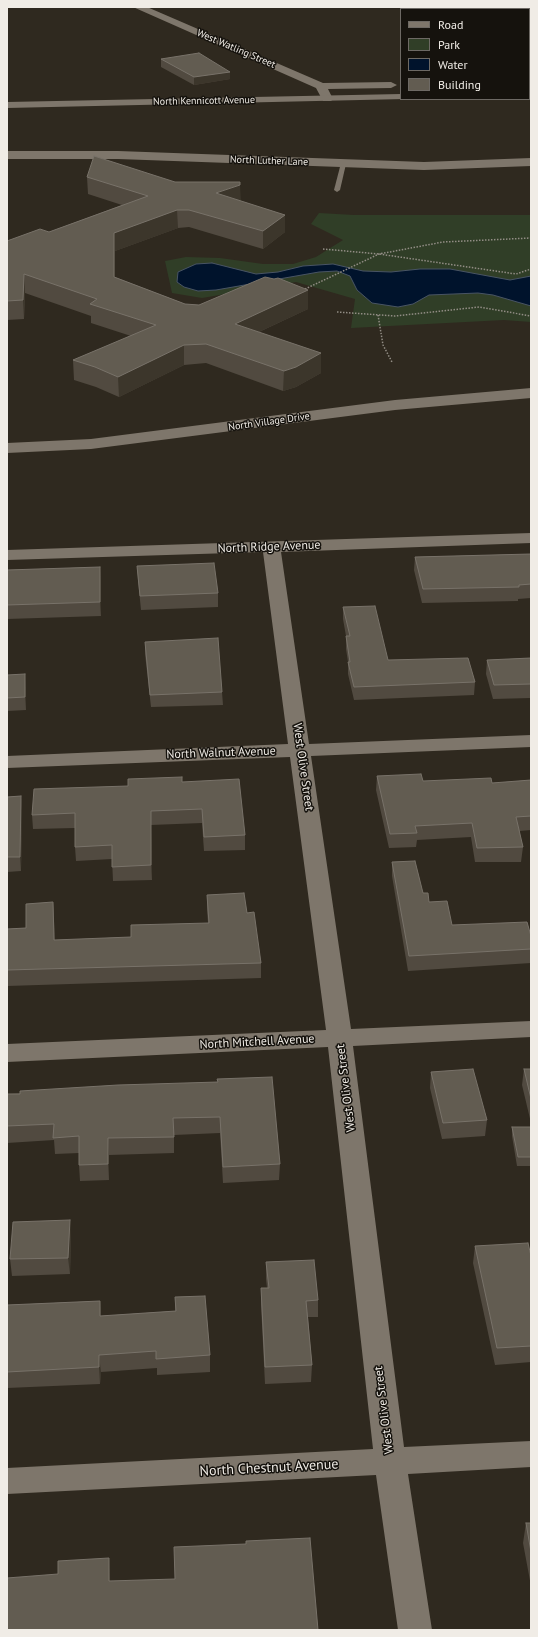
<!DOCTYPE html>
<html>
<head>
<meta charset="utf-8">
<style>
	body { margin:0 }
	#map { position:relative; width:538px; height:1637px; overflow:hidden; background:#2f291f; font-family:"PT Sans",sans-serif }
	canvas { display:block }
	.frame { position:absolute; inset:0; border:8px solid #f0ece6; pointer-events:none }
	.legend { position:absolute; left:400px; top:8px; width:130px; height:92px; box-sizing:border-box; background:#15120d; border:1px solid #6d6964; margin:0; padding:5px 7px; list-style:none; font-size:12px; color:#f0ece6 }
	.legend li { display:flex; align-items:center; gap:8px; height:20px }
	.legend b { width:20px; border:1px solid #6d6964 }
</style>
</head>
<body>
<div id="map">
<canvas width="538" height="1637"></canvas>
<div class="frame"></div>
<ul class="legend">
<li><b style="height:5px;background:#7e766b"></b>Road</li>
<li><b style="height:11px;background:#303e27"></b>Park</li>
<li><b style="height:11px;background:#00132c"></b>Water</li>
<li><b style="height:11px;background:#625c51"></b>Building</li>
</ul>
</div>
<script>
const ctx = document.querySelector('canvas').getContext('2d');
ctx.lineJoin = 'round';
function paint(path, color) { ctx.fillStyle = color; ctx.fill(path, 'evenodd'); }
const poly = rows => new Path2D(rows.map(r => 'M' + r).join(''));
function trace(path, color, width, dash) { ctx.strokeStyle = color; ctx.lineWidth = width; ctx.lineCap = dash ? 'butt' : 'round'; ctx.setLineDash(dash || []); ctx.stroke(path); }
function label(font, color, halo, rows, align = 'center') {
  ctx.font = font + ' "PT Sans",sans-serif'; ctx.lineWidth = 3; ctx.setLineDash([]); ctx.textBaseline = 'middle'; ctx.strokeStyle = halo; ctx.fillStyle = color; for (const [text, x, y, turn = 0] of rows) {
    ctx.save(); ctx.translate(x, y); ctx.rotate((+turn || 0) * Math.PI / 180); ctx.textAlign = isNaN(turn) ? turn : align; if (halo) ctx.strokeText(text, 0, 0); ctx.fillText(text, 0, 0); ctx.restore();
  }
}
paint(poly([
	[319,213,354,215,531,215,531,322,504,320,351,328,355,299,296,282,202,298,172,293,165,261,186,257,220,258,263,264,293,264,316,257,343,240,311,224]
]), '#303e27');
const water = poly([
	[212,263,256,274,278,272,303,266,333,264,363,271,391,272,420,269,450,269,510,280,531,276,531,306,493,295,478,293,429,295,413,304,398,307,372,303,357,290,350,276,337,271,319,272,216,290,198,291,184,287,177,282,178,272,196,264,212,263]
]);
paint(water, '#00132c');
trace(water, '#485464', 1);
trace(poly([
	[323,249,379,254,516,274,531,269],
	[305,289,379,254,443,242,531,238],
	[337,312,395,316,479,307,531,316],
	[378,315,383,345,392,362]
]), '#928d85', 1.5, [1.5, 1.5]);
paint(poly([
	[341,163,346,164,340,190,337,192,334,190,341,163]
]), '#7e766b');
paint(poly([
	[133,7,147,7,323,83,391,82,397,85,391,88,328,89,333,99,331,101,323,101,316,88,133,7],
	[7,151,118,151,424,162,531,158,531,166,424,170,118,159,7,159,7,151],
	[531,388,531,398,395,410,91,449,7,453,7,443,91,439,395,400,531,388],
	[531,533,531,543,281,552,309,744,531,735,531,747,311,756,351,1029,531,1021,531,1037,353,1046,404,1447,531,1441,531,1467,408,1474,432,1630,398,1630,376,1475,7,1494,7,1468,373,1449,328,1047,7,1062,7,1044,326,1030,290,757,7,768,7,756,288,744,263,552,7,560,7,550,531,533]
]), '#7e766b');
paint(poly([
	[529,91,531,91,531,97,529,97,529,91],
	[401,94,401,99,405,99,7,108,7,102,401,94]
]), '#7e766b');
paint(poly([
	[529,12,531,12,531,82,529,82],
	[161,59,230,72,230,79,194,85,161,67],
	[87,177,240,201,285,215,285,232,263,249,189,227,178,228,115,251,115,277,185,304,199,305,308,290,308,309,259,332,321,373,296,387,283,391,206,363,184,365,119,397,96,387,74,380,73,360,131,336,91,323,91,316,25,293,24,319,7,320,7,241,49,232,122,205,88,194],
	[531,554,531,598,518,599,518,601,422,603,414,570,415,557],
	[137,566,218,593,218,607,141,610,138,580],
	[100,567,101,616,7,619,7,570],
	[343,607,388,660,475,682,474,695,354,700,348,674,348,662,346,649,346,636,343,619],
	[145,642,222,692,223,705,151,707,145,654],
	[531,658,531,698,493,699,486,674,487,660],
	[7,675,26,687,26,710,7,711],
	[377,776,423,781,492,783,531,780,531,830,519,831,523,847,521,862,475,862,471,837,417,840,416,847,389,848,376,790],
	[182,782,245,835,245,850,204,851,202,823,151,825,152,880,113,881,112,859,76,861,75,847,75,828,33,829,32,815,128,786],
	[21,796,22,810,21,871,7,872,7,797],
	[392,862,423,893,429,902,452,925,531,936,531,963,408,971,392,876],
	[207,895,247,913,261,963,261,978,7,986,7,929,26,928,53,902,55,940,131,937,208,923,207,910],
	[524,1069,531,1069,531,1123,522,1085],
	[431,1072,487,1120,485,1136,442,1139,430,1088],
	[217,1082,280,1164,279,1180,223,1183,220,1133,174,1135,174,1153,109,1155,109,1180,80,1181,79,1165,79,1153,55,1154,54,1140,7,1143,7,1094],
	[512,1127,531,1127,531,1166,517,1166,512,1136],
	[71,1236,70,1274,12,1276,10,1259],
	[475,1246,531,1256,531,1362,495,1365,473,1263],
	[266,1262,318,1300,318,1317,308,1317,312,1365,311,1382,265,1384,261,1305,261,1288,267,1288,266,1279],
	[175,1297,210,1355,210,1372,157,1375,157,1368,101,1372,100,1384,7,1388,7,1305,100,1301,101,1316,175,1311],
	[526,1523,531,1523,531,1586,523,1543]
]), '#514a40');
paint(poly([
	[230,72,230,79,194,85,194,77],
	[530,73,531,73,531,82,529,82],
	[240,185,241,202,216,193],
	[177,210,178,228,115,251,115,295,114,277,114,233],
	[285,215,285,232,263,249,263,231],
	[24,274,25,293,24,319,23,300],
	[308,290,308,309,235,343,235,324],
	[184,345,184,365,119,397,118,377],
	[321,353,321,373,296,387,283,391,284,371],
	[100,567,101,580,101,616,100,602],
	[25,674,26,687,26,710,25,697],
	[21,796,22,810,21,871,20,857],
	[151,811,151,825,152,880,151,865],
	[53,902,54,917,55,955,54,940],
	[108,1138,109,1155,109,1180,108,1164],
	[70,1220,71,1236,70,1274,68,1258],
	[100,1301,101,1317,100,1316],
	[99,1355,101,1372,100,1384,99,1367],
	[109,1558,110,1577,111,1600,109,1581]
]), '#3c362b');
const building = poly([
	[529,12,531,12,531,37,529,37,529,12],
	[529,45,531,45,531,73,529,73,529,45],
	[199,53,230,72,194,77,161,59,199,53],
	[94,156,175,182,240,182,240,185,216,193,285,215,263,231,189,210,177,210,114,233,114,277,185,304,199,305,265,277,274,279,278,278,308,290,235,324,321,353,296,367,284,371,206,344,184,345,118,377,95,367,73,360,156,325,90,304,97,299,24,274,23,300,7,301,7,241,40,229,49,232,148,196,87,177,94,156],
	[531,554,531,584,519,585,519,587,423,589,415,557,531,554],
	[214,563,218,593,140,596,137,566,214,563],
	[100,567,100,602,7,605,7,570,100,567],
	[375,606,388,660,468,658,475,682,354,687,348,662,350,662,346,636,350,636,343,607,375,606],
	[218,638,222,692,150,695,145,642,218,638],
	[531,658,531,684,494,685,487,660,531,658],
	[25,674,25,697,7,698,7,675,25,674],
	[421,774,423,781,491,778,492,783,531,780,531,816,516,817,523,847,477,848,472,823,415,826,417,833,390,834,377,776,421,774],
	[182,777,182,782,239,779,245,835,204,837,202,809,151,811,151,865,112,867,112,845,75,847,75,813,32,815,34,789,128,786,128,779,182,777],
	[21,796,20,857,7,857,7,797,21,796],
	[415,861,423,893,428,893,429,902,447,901,452,925,527,922,531,936,531,949,409,956,392,862,415,861],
	[244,893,247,913,254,912,261,963,7,970,7,929,26,928,26,904,53,902,54,940,131,937,131,925,209,923,207,895,244,893],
	[473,1069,487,1120,443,1123,431,1072,473,1069],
	[524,1069,531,1069,531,1099,524,1069],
	[272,1077,280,1164,223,1167,220,1117,173,1118,174,1137,108,1138,108,1164,79,1165,79,1136,53,1138,54,1124,7,1126,7,1094,20,1094,20,1091,118,1085,218,1082,217,1079,272,1077],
	[512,1127,531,1127,531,1157,518,1157,512,1127],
	[70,1220,68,1258,10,1259,13,1222,70,1220],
	[528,1243,531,1256,531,1346,497,1348,475,1246,528,1243],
	[314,1260,318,1300,306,1301,312,1365,265,1367,261,1288,269,1288,266,1262,314,1260],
	[205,1296,210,1355,156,1359,156,1351,99,1355,99,1367,7,1372,7,1305,100,1301,100,1316,176,1311,175,1297,205,1296],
	[526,1523,531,1523,531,1552,526,1523],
	[310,1538,318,1630,7,1630,7,1578,58,1574,58,1561,109,1558,109,1581,175,1579,174,1547,246,1544,246,1541,310,1538]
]);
paint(building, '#625c51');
trace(building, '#787269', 1);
label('10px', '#f0ece6', '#15120d', [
	["West Watling Street",236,49,23],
	["North Kennicott Avenue",204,101,-1],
	["North Luther Lane",269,161,2],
	["North Village Drive",269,422,-8]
]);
label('12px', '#f0ece6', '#15120d', [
	["North Ridge Avenue",269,547,-2],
	["North Walnut Avenue",221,753,-2],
	["West Olive Street",303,767,82],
	["North Mitchell Avenue",257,1042,-3],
	["West Olive Street",346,1088,-97],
	["West Olive Street",384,1410,-97]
]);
label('14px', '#f0ece6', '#15120d', [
	["North Chestnut Avenue",269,1468,-3]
]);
</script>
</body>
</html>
